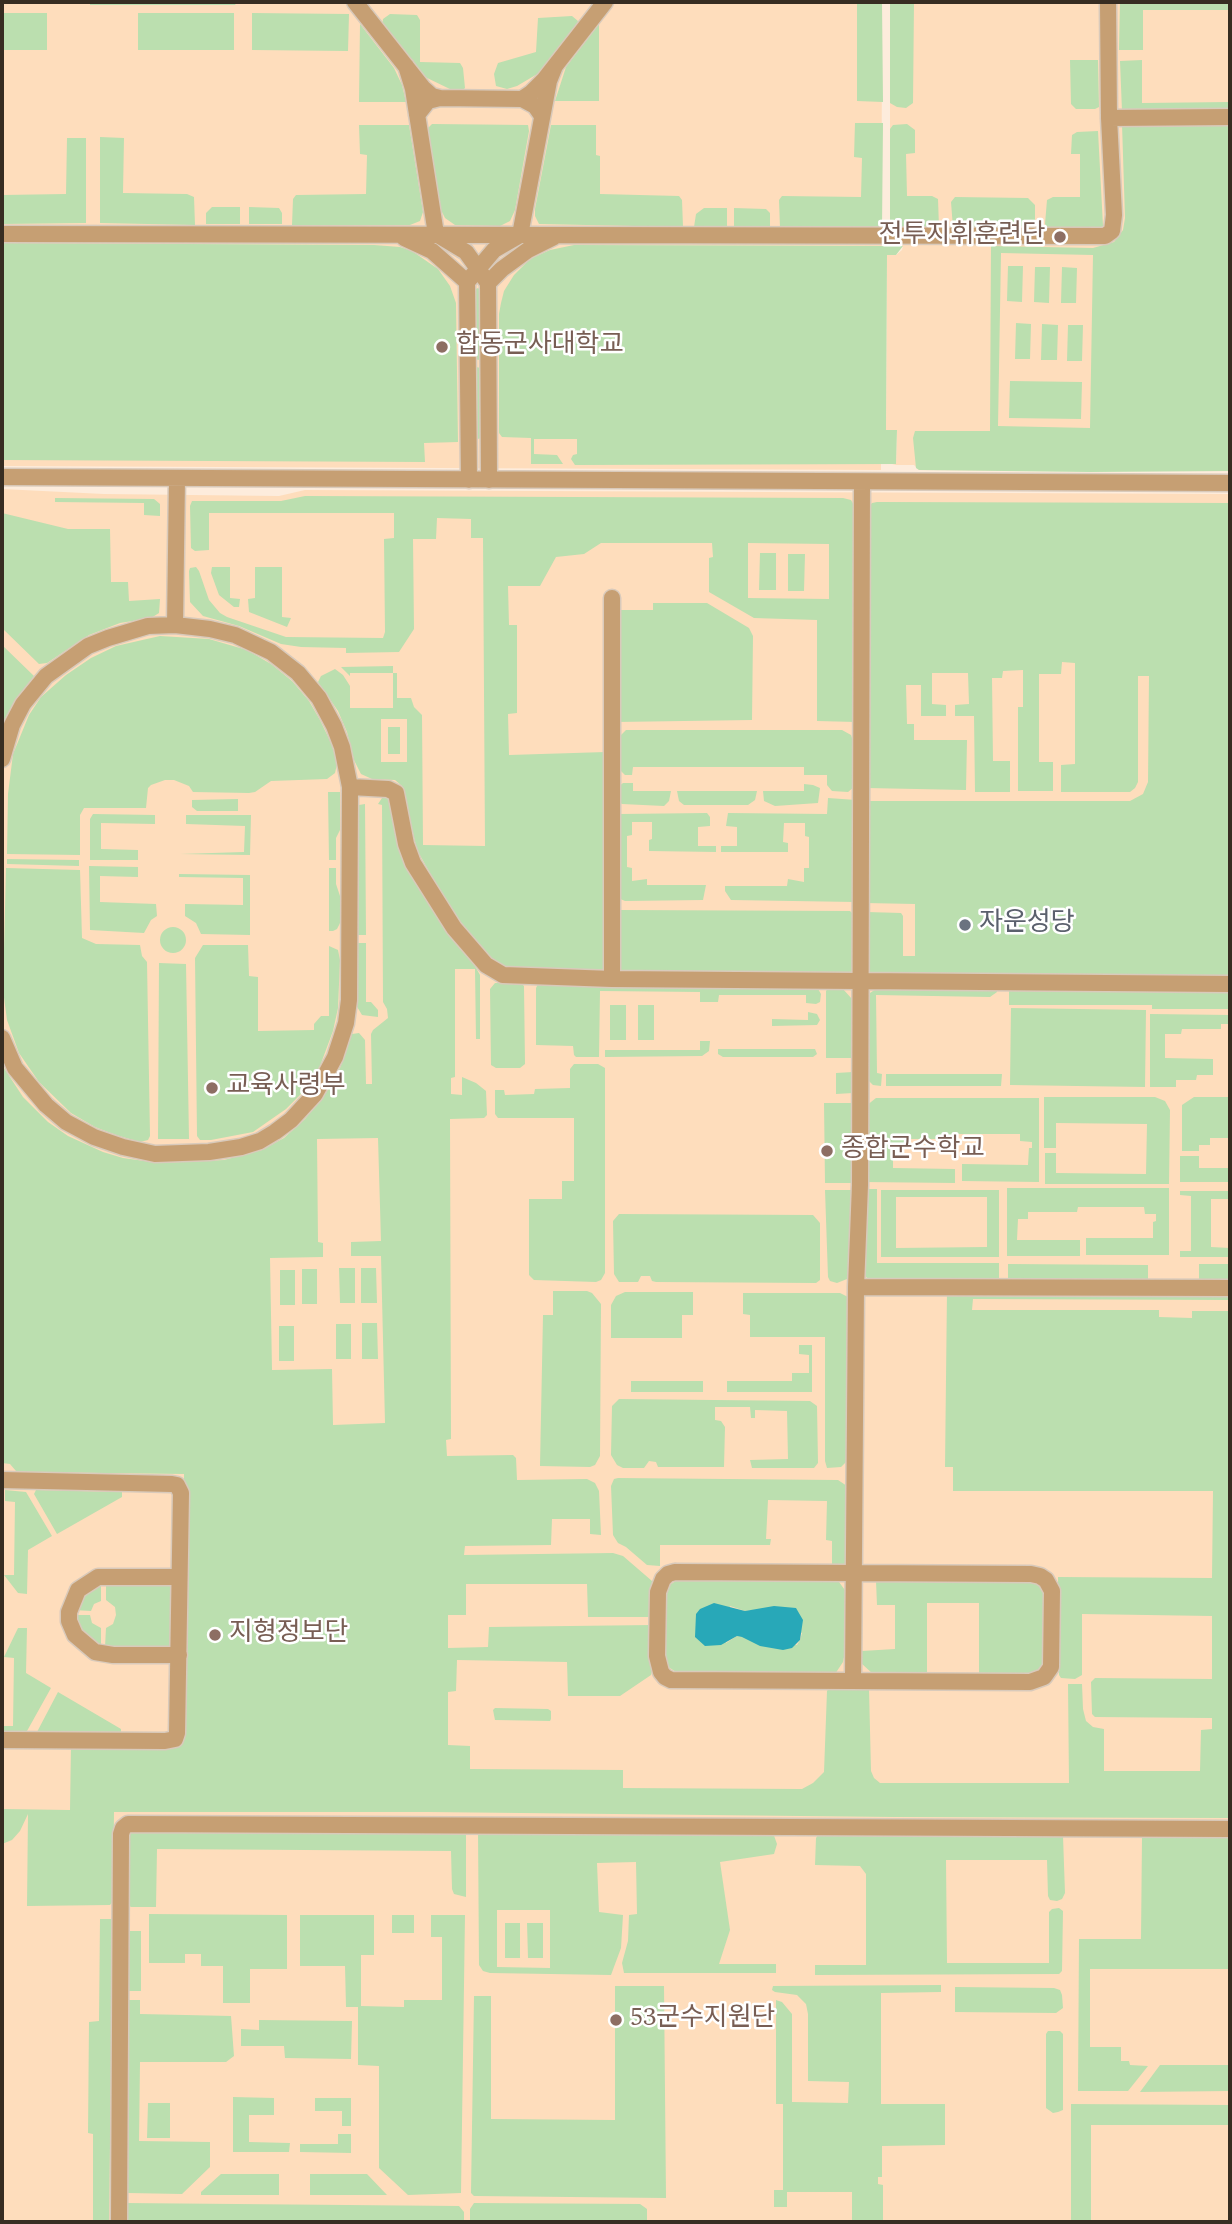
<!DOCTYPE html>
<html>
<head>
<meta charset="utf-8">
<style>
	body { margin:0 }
	#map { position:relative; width:1232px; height:2224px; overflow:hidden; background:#fdecdc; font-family:Spectral,serif }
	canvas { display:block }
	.frame { position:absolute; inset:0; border:4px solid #372d22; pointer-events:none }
</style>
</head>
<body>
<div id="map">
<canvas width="1232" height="2224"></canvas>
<div class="frame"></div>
</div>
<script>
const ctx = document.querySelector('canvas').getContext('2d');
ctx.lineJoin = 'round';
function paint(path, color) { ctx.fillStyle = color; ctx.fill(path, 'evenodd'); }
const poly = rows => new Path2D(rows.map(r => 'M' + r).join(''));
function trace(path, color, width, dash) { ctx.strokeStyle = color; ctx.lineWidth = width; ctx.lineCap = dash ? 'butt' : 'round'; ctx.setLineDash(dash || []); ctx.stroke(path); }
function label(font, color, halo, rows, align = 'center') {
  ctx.font = font + ' Spectral,"Noto Sans KR",serif'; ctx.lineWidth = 5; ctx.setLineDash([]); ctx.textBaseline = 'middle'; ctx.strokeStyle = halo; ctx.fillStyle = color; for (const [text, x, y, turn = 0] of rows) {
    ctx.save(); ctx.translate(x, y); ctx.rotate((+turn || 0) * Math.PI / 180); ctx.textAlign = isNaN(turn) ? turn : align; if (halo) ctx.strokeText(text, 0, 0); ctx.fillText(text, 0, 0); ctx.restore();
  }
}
paint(poly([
	[2,2,882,2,881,470,2,466],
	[890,2,1230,2,1230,471,919,470,914,465,892,465,896,464,897,431,886,430,887,255,896,255,902,250,903,246,890,246],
	[2,489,104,494,279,496,305,490,1230,494,1230,2222,2,2222,2,1486,8,1476,8,1471,2,1471]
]), '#feddbc');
paint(poly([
	[90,2,237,2,235,5,90,5],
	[857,2,882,2,883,102,857,101],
	[890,2,914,2,913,103,906,108,897,107,890,103],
	[1120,2,1230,2,1230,10,1143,10,1143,50,1119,50],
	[2,13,47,13,47,50,2,50],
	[138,13,234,13,234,50,138,50],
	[252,13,349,14,348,51,252,50],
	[390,14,417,15,420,20,420,62,460,63,463,68,465,88,463,90,454,91,423,76,382,26,383,19],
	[572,16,578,21,576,27,539,73,517,86,507,89,496,86,494,74,498,63,536,52,538,18],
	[360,24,394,68,402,85,406,102,359,102],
	[599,24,599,101,555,101,566,67],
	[1070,60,1098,60,1099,107,1095,109,1076,109,1071,104],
	[1142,60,1142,103,1230,102,1230,113,1122,111,1120,61],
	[855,123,883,123,882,228,780,228,779,200,782,196,861,197,862,158,854,157],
	[1230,123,1230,471,1090,472,919,470,916,468,913,438,915,431,990,431,991,246,1093,248,1114,242,1123,230,1125,218,1122,124],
	[1001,253,1093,255,1090,428,998,426],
	[432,124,528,125,529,131,515,210,510,221,500,226,455,225,445,218,441,210,428,128],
	[907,124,915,130,915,153,906,154,907,196,932,196,938,199,939,227,890,227,890,129,893,125],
	[359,125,409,125,423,212,420,221,410,225,292,225,293,199,296,195,366,194,367,155,360,154],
	[551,125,596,125,596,155,600,156,600,194,679,196,682,200,683,227,539,224,535,216,535,209],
	[1098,131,1103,226,1098,229,1048,228,1045,224,1047,200,1053,197,1080,197,1080,154,1071,154,1072,135,1077,132],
	[100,137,124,138,123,193,187,194,194,197,195,225,100,223],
	[67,138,86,138,86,223,2,224,2,195,66,194],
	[955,197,1028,198,1035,205,1035,226,953,228,951,202],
	[212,207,240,207,240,224,206,224,206,213],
	[249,207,279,208,282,213,282,224,249,224],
	[704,208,727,208,727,227,694,227,696,214],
	[734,208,766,209,770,213,770,226,734,226],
	[2,243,374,245,400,247,412,251,438,269,450,286,456,303,458,442,424,443,425,462,2,460],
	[574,245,903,246,896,255,887,255,886,430,897,430,896,464,575,465,571,459,573,455,577,454,577,439,534,439,534,454,557,455,563,464,531,464,531,438,502,437,499,433,499,314,501,303,504,291,514,275,530,259,550,250],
	[1008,266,1023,266,1022,302,1007,301],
	[1035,267,1050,267,1049,303,1034,302],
	[1062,267,1077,268,1076,303,1061,303],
	[478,288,481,291,481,359,478,360,474,357,474,290],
	[1016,323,1031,324,1030,359,1015,359],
	[1042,324,1058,325,1057,360,1041,360],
	[1068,325,1083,325,1082,361,1067,361],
	[476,367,481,368,481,437,479,439,475,437],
	[1010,381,1082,382,1081,419,1009,418],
	[305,496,843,498,851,500,856,509,856,722,817,721,817,620,754,618,709,592,709,558,713,557,712,543,601,543,584,554,556,557,540,586,508,586,509,625,517,625,517,713,508,714,509,755,606,752,606,971,510,970,490,960,462,928,463,925,453,914,417,850,402,786,395,780,372,779,361,774,354,760,347,732,338,711,318,682,321,676,335,669,343,675,350,686,350,708,393,708,393,673,350,673,350,676,341,667,393,666,393,673,397,673,397,698,411,698,414,707,422,715,423,845,485,846,483,538,471,538,471,519,437,518,436,539,413,539,414,629,399,652,346,653,346,648,301,647,281,644,239,626,203,616,190,602,189,571,190,568,196,567,199,571,209,600,220,613,227,617,286,637,383,638,385,632,384,539,394,538,394,513,209,513,209,550,195,551,191,548,190,506,192,501,281,501],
	[748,543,829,544,829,599,748,598],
	[381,719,407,719,407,762,381,762],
	[55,498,154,499,160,504,160,516,144,515,144,503,55,502],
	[877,502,1230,503,1230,978,874,975,868,971,867,912,901,913,903,916,903,956,915,956,915,904,865,903,867,801,1130,801,1143,794,1148,782,1149,676,1138,676,1138,782,1135,788,1130,792,1061,792,1061,765,1075,764,1075,663,1062,662,1061,674,1039,674,1039,762,1053,762,1053,791,1018,791,1018,707,1023,707,1023,670,1003,671,1002,678,992,678,993,761,1010,761,1010,792,975,792,974,716,955,716,955,705,969,704,968,673,932,673,932,704,946,705,946,716,921,716,921,685,906,685,907,724,914,724,914,740,967,740,966,790,867,788,868,508,872,503],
	[2,513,68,529,110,529,111,582,128,582,129,601,160,599,159,613,151,618,120,623,89,635,47,663,39,664,2,628],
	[760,553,776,553,776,590,759,590],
	[788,554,805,554,804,591,788,591],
	[212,567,230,567,230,598,240,599,239,607,234,607,219,595,211,573],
	[255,567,282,567,282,617,291,618,287,627,249,612,248,599,255,598],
	[653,603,707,603,749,628,753,636,752,720,616,722,616,610,653,610],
	[160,636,209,639,247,650,271,664,292,681,309,701,320,720,332,745,337,764,335,773,327,779,271,781,255,792,249,793,193,792,189,786,174,780,165,780,151,785,148,788,146,808,84,808,80,815,80,855,7,854,8,794,13,754,29,715,41,697,66,675,91,658,116,646],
	[2,645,34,676,13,704,2,724],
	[388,727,400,727,400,754,388,754],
	[626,730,842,730,851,735,853,741,854,787,848,792,832,791,827,785,827,775,804,775,804,767,633,767,632,775,625,775,619,769,619,737],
	[623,783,633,783,633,791,671,791,669,801,664,806,622,804,619,802,618,787],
	[804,784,813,785,820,788,818,803,775,806,764,801,763,791,804,791],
	[677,791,757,791,755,800,748,805,684,805,679,801],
	[328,792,340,792,340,830,336,838,336,860,329,860],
	[387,797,392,798,399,834,480,975,480,1039,476,1039,475,969,455,969,455,1077,451,1078,451,1094,462,1095,462,1077,476,1083,486,1091,487,1115,484,1118,450,1119,451,1439,446,1440,447,1456,513,1455,516,1458,517,1480,587,1479,595,1483,599,1491,601,1535,590,1534,590,1519,552,1519,551,1545,465,1546,464,1555,613,1553,623,1556,652,1581,652,1617,588,1617,587,1584,466,1584,466,1615,448,1615,448,1648,488,1647,489,1627,652,1625,652,1671,651,1675,620,1696,568,1696,567,1662,457,1660,456,1691,448,1692,448,1745,470,1746,470,1769,623,1770,623,1788,802,1789,813,1783,824,1772,827,1691,830,1687,869,1689,871,1771,874,1778,880,1783,1069,1783,1068,1684,1082,1684,1083,1709,1086,1721,1093,1727,1104,1729,1104,1771,1200,1771,1201,1730,1212,1729,1212,1718,1095,1717,1092,1714,1091,1682,1095,1678,1212,1679,1212,1616,1082,1614,1082,1675,1075,1679,1061,1678,1059,1675,1058,1577,1212,1578,1213,1491,953,1491,953,1467,945,1467,947,1291,1230,1293,1230,1300,973,1299,972,1310,1159,1310,1159,1317,1192,1318,1192,1311,1230,1311,1230,1818,894,1817,428,1812,114,1812,113,1901,110,1905,27,1906,28,1814,20,1831,12,1840,2,1844,2,1809,70,1810,71,1745,182,1737,184,1474,22,1472,16,1471,10,1464,2,1463,2,1065,23,1097,48,1122,68,1136,103,1152,123,1158,159,1163,224,1160,262,1150,284,1138,305,1119,326,1093,340,1068,352,1034,359,1033,365,1040,366,1084,372,1084,371,1034,373,1030,388,1018,387,1009,383,1002,382,805,378,804,382,798],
	[378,1138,381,1241,351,1242,351,1256,381,1256,385,1423,333,1425,332,1369,272,1370,270,1258,323,1257,323,1243,318,1242,317,1139],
	[828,798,856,800,855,902,731,900,725,891,725,886,787,886,788,879,804,882,804,868,809,868,809,837,805,836,805,823,784,823,783,842,788,843,788,852,721,852,721,846,737,846,737,827,726,826,728,813,827,814],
	[238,799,238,811,197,811,192,807,192,800],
	[365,804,366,935,358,935,358,808,359,805],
	[707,813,710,817,710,826,698,827,698,846,716,846,716,852,649,851,649,840,652,839,652,822,632,822,632,835,627,836,627,867,632,868,632,881,647,879,647,885,706,885,703,900,625,901,618,898,619,814],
	[93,814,155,815,155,824,101,823,101,849,138,850,138,860,90,860,90,819],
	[186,815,251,815,250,855,180,854,244,852,245,826,186,824],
	[7,859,79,860,79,866,7,864],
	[89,866,138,867,138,877,100,876,100,902,156,904,157,916,151,920,144,933,90,930],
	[6,868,80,870,82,938,96,944,140,945,142,956,147,962,150,1136,148,1140,140,1142,116,1135,95,1127,71,1113,39,1082,19,1053,7,1020,3,990],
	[329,868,336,868,336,884,341,899,340,923,337,929,333,931,329,931],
	[179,874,250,875,250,935,201,934,196,923,185,916,185,904,243,905,243,878,179,877],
	[619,910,850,911,856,917,853,970,850,973,617,972],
	'160 940a13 13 0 1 1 26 0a13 13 0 1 1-26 0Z',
	[358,943,366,943,366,1002,371,1002,378,1010,378,1017,362,1015,356,1005,358,990],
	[203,945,248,945,249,976,258,977,258,1031,314,1030,314,1024,321,1016,329,1016,329,946,338,950,340,960,338,1008,333,1031,320,1066,301,1094,286,1109,253,1132,211,1140,200,1140,197,1136,195,958],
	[159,963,186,964,189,1139,158,1139],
	[495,983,521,983,524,986,525,1064,520,1068,496,1068,491,1065,490,989],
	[538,984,818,989,821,994,820,1002,816,1004,806,1003,806,995,719,995,718,1002,700,1002,700,992,600,991,599,1057,576,1057,574,1055,573,1046,536,1045,536,988],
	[829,987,842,988,852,999,853,1058,826,1058,826,991],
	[876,989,997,989,997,992,990,997,876,995,877,1073,882,1074,881,1086,873,1085,867,1079,867,995],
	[1009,989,1230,989,1230,1009,1152,1009,1152,1005,1009,1005],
	[610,1005,626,1005,626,1040,610,1040],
	[638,1005,654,1005,654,1040,638,1040],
	[1011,1008,1146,1010,1145,1087,1010,1085],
	[808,1012,817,1014,820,1020,817,1025,772,1026,772,1019,808,1020],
	[1150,1014,1230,1015,1230,1024,1221,1024,1221,1029,1182,1029,1181,1034,1165,1034,1165,1058,1213,1059,1213,1075,1197,1075,1196,1080,1176,1080,1176,1087,1150,1087],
	[700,1041,710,1041,709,1051,702,1056,605,1057,605,1050,700,1050],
	[718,1049,815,1049,817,1054,813,1057,723,1057,718,1054],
	[574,1064,598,1064,605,1068,605,1273,601,1280,596,1282,534,1280,529,1275,529,1199,562,1199,562,1181,574,1181,574,1118,498,1118,495,1114,495,1090,504,1090,505,1095,534,1094,535,1089,570,1088,570,1069],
	[853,1072,853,1093,836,1094,836,1073],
	[886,1074,1002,1074,1001,1086,886,1086],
	[1044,1097,1155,1097,1165,1101,1170,1110,1169,1184,1045,1184,1045,1153,1056,1153,1056,1173,1146,1174,1147,1124,1056,1123,1056,1148,1044,1148],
	[1194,1097,1230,1097,1230,1138,1210,1138,1210,1145,1199,1145,1199,1151,1182,1151,1182,1105],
	[876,1098,1039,1098,1039,1182,962,1181,962,1164,1028,1165,1029,1148,1032,1148,1032,1142,1020,1141,1020,1134,954,1134,953,1139,904,1139,904,1145,893,1146,893,1168,955,1169,955,1183,863,1182,866,1106],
	[824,1103,852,1103,853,1183,825,1183],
	[1180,1156,1199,1156,1199,1168,1230,1168,1230,1182,1180,1182],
	[1007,1188,1169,1188,1169,1255,1086,1255,1086,1238,1153,1238,1153,1222,1156,1221,1156,1214,1145,1214,1144,1207,1078,1207,1077,1212,1028,1212,1028,1219,1018,1219,1017,1240,1080,1240,1080,1256,1007,1256],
	[862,1189,877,1189,877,1263,999,1263,999,1282,872,1282,867,1278,864,1274],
	[825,1190,852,1190,851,1274,847,1279,837,1283,830,1281,828,1277],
	[881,1190,999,1190,999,1257,881,1257],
	[896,1197,987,1197,987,1247,896,1248],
	[1180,1191,1230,1191,1230,1199,1211,1199,1211,1247,1230,1248,1230,1257,1180,1257,1180,1251,1191,1251,1191,1196,1180,1195],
	[619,1214,813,1215,820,1223,820,1280,816,1283,656,1282,652,1281,650,1276,641,1276,638,1282,619,1282,614,1274,613,1221],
	[1008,1264,1148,1265,1148,1283,1008,1282],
	[1199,1264,1230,1264,1230,1283,1199,1283],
	[339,1268,355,1268,355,1303,340,1303],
	[361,1268,376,1268,377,1303,361,1303],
	[302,1269,317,1269,317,1304,302,1304],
	[280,1270,295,1270,295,1305,280,1305],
	[553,1291,587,1291,592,1293,601,1304,600,1456,595,1465,590,1467,540,1466,543,1315,553,1315],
	[625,1292,693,1292,693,1315,682,1315,682,1338,611,1338,611,1305,616,1296],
	[743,1293,840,1293,848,1297,850,1302,848,1460,841,1467,827,1468,825,1461,825,1337,750,1337,750,1315,743,1314],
	[362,1323,377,1323,378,1359,362,1359],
	[336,1324,351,1324,351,1359,336,1359],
	[279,1326,294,1326,294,1361,279,1361],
	[799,1345,812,1345,812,1392,727,1392,727,1381,792,1381,792,1373,809,1373,809,1355,799,1354],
	[631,1381,703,1381,703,1392,631,1392],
	[619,1399,810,1401,817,1406,818,1463,814,1468,752,1468,750,1460,788,1459,787,1411,755,1410,755,1418,751,1418,750,1407,715,1407,715,1420,721,1421,725,1427,724,1467,658,1467,656,1462,649,1461,644,1468,623,1468,617,1465,611,1455,612,1406],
	[618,1478,838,1480,847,1486,849,1561,842,1566,832,1567,832,1541,826,1540,827,1501,768,1500,766,1539,771,1539,770,1545,660,1545,660,1566,647,1565,626,1547,618,1543,613,1535,611,1486,614,1479],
	[5,1490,26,1492,52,1536,28,1550,27,1594,18,1593,4,1575,14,1575,15,1502,5,1501],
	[36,1490,122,1492,122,1497,57,1534,34,1494],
	[833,1579,839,1582,847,1593,846,1647,843,1662,835,1674,679,1674,667,1666,664,1654,664,1593,667,1587,677,1580],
	[730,1606,745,1611,754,1610,802,1633,800,1640,797,1645,737,1636,726,1643],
	[106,1581,171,1582,170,1648,105,1647,106,1628,113,1624,116,1615,115,1607,106,1600],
	[876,1581,1033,1582,1041,1585,1046,1594,1047,1659,1042,1670,1029,1675,979,1673,979,1603,927,1603,927,1673,873,1674,861,1663,859,1655,862,1651,895,1649,895,1605,877,1605],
	[101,1582,101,1601,94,1604,91,1611,73,1610,76,1600],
	[73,1615,90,1615,92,1623,101,1628,101,1647,88,1642],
	[18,1628,27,1628,26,1673,51,1688,27,1731,3,1732,3,1726,13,1726,14,1658,4,1657],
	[58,1692,121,1729,121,1733,37,1732],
	[495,1708,548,1709,551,1711,551,1719,550,1721,495,1720,493,1710],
	[478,1830,772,1830,777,1844,774,1854,720,1862,730,1930,719,1964,776,1964,776,1973,624,1973,622,1963,628,1941,629,1915,637,1914,636,1862,597,1863,599,1912,623,1915,621,1948,611,1975,490,1973,483,1971,479,1965],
	[497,1910,550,1910,550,1968,497,1967],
	[130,1831,466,1832,466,1897,454,1894,452,1889,451,1851,157,1849,156,1907,131,1907,128,1905,128,1835],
	[820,1832,1063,1836,1065,1893,1062,1899,1057,1901,1050,1900,1048,1896,1047,1860,946,1860,947,1963,1049,1963,1049,1912,1052,1909,1059,1908,1063,1911,1062,1971,1059,1974,815,1975,815,1965,866,1965,866,1874,860,1866,815,1865,816,1838],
	[1142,1836,1230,1836,1230,1969,1090,1969,1090,2047,1121,2047,1121,2061,1129,2061,1130,2065,1148,2066,1128,2091,1078,2091,1079,1939,1141,1939],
	[149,1914,287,1915,287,1969,250,1969,250,2003,223,2003,223,1966,201,1966,201,1954,185,1954,185,1963,149,1963],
	[300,1915,374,1915,374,1955,361,1955,361,2006,404,2007,404,2000,442,2000,442,1937,431,1937,431,1915,465,1915,461,2193,408,2195,379,2168,379,2066,358,2065,358,2007,346,2007,345,1966,300,1966],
	[392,1915,414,1915,414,1933,392,1933],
	[100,1919,113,1919,109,2222,75,2222,93,2222,93,2134,88,2133,89,2022,99,2021],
	[505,1923,520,1923,520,1958,505,1958],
	[527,1923,543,1923,543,1958,528,1958],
	[128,1931,141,1931,141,1991,127,1991],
	[941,1985,941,1992,881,1993,881,2104,945,2104,945,2145,882,2146,882,2177,878,2177,878,2184,883,2185,883,2222,852,2222,852,2192,787,2192,787,2207,774,2207,774,2190,783,2190,783,2104,776,2104,776,2000,782,2002,792,2014,792,2102,848,2103,849,2082,808,2081,808,2014,806,2004,797,1995,775,1992,772,1990,773,1986],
	[615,1986,664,1986,666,2198,474,2196,471,2193,474,1996,491,1996,491,2119,615,2120],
	[955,1987,1054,1988,1060,1990,1062,1995,1063,2008,1056,2013,955,2012],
	[127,2000,140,2000,140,2014,231,2016,234,2056,226,2062,140,2062,139,2141,210,2142,210,2167,182,2194,128,2193,125,2191],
	[259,2020,352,2021,351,2059,285,2058,284,2046,241,2046,241,2029,259,2030],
	[1048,2031,1060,2031,1063,2034,1063,2110,1058,2112,1053,2113,1046,2108,1046,2034],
	[1160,2065,1229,2065,1230,2091,1140,2092],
	[233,2097,274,2098,274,2115,249,2115,249,2142,290,2143,289,2152,233,2152],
	[315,2098,351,2098,351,2126,342,2126,342,2111,315,2111],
	[148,2103,170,2103,170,2138,147,2138],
	[1071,2104,1230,2105,1230,2125,1091,2125,1091,2222,1071,2222],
	[338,2134,351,2134,351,2153,300,2152,300,2144,338,2144],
	[221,2174,279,2174,279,2195,201,2195,201,2192],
	[310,2174,367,2174,387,2195,310,2195],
	[124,2203,459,2206,464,2212,464,2222,124,2222],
	[474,2203,640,2204,647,2209,647,2222,470,2222,470,2209]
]), '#bbdfaf');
paint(poly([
	[714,1603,745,1611,774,1606,796,1608,803,1620,800,1640,792,1648,783,1650,760,1646,742,1637,737,1636,721,1645,705,1646,695,1637,696,1614,700,1609]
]), '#28a8b8');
const minor = poly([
	[355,2,423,88,432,96,440,98],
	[406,66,413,89,436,234,466,252,488,283,489,480],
	[522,99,531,93,544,80,605,2],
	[417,115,428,101,440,98,522,99,535,106,542,116],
	[1109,118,1230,117],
	[2,234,1105,236,1112,231,1114,215,1109,118,1108,2],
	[404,238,432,251,467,282],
	[488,283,502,269,528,250,554,237],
	[2,477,1230,483],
	[469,480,467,282,494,250,520,235,549,81,555,66],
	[175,625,177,478],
	[2,759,12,725,23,704,46,676,88,646,108,638,148,626,175,625,210,629,235,635,271,652,298,673,319,698,334,726,342,747,350,787,349,1000,346,1023,335,1057,315,1094,291,1120,275,1132,260,1141,241,1147,209,1152,155,1154,123,1147,94,1137,66,1122,46,1105,15,1068,2,1038],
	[350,787,388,789,396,793,406,844,413,863,454,928,486,965,503,975,612,979,1230,984],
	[612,979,612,598],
	[856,1287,1230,1288],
	[2,1480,172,1484,177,1485,181,1493,177,1733,175,1739,165,1741,2,1740],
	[675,1572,1031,1574,1040,1576,1046,1580,1052,1591,1051,1667,1044,1677,1030,1682,671,1680,665,1677,661,1672,657,1656,658,1592,663,1579,668,1574,675,1572],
	[178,1577,98,1577,78,1590,69,1612,69,1621,75,1635,95,1652,113,1655,179,1655],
	[853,1680,856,1287,860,1185,862,482],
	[119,2222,121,1834,123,1828,128,1824,1230,1829]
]);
trace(minor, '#d9cabb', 19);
trace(minor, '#c69f73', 16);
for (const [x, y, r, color] of [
	[1060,237,7,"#8d6e63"],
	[442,347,7,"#8d6e63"],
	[965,925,7,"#6b7280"],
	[212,1088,7,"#8d6e63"],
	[827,1151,7,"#8d6e63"],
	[215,1635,7,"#8d6e63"],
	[616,2020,7,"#8d6e63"]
]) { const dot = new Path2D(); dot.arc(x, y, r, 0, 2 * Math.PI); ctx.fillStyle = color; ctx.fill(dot); trace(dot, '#fff', 2.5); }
label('26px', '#785e54', '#fff', [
	["전투지휘훈련단",1046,237,"right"],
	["합동군사대학교",456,347],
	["교육사령부",226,1088],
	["종합군수학교",841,1151],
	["지형정보단",229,1635],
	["53군수지원단",630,2020]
], 'left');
label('26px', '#5b616d', '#fff', [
	["자운성당",979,925]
], 'left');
</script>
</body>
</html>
